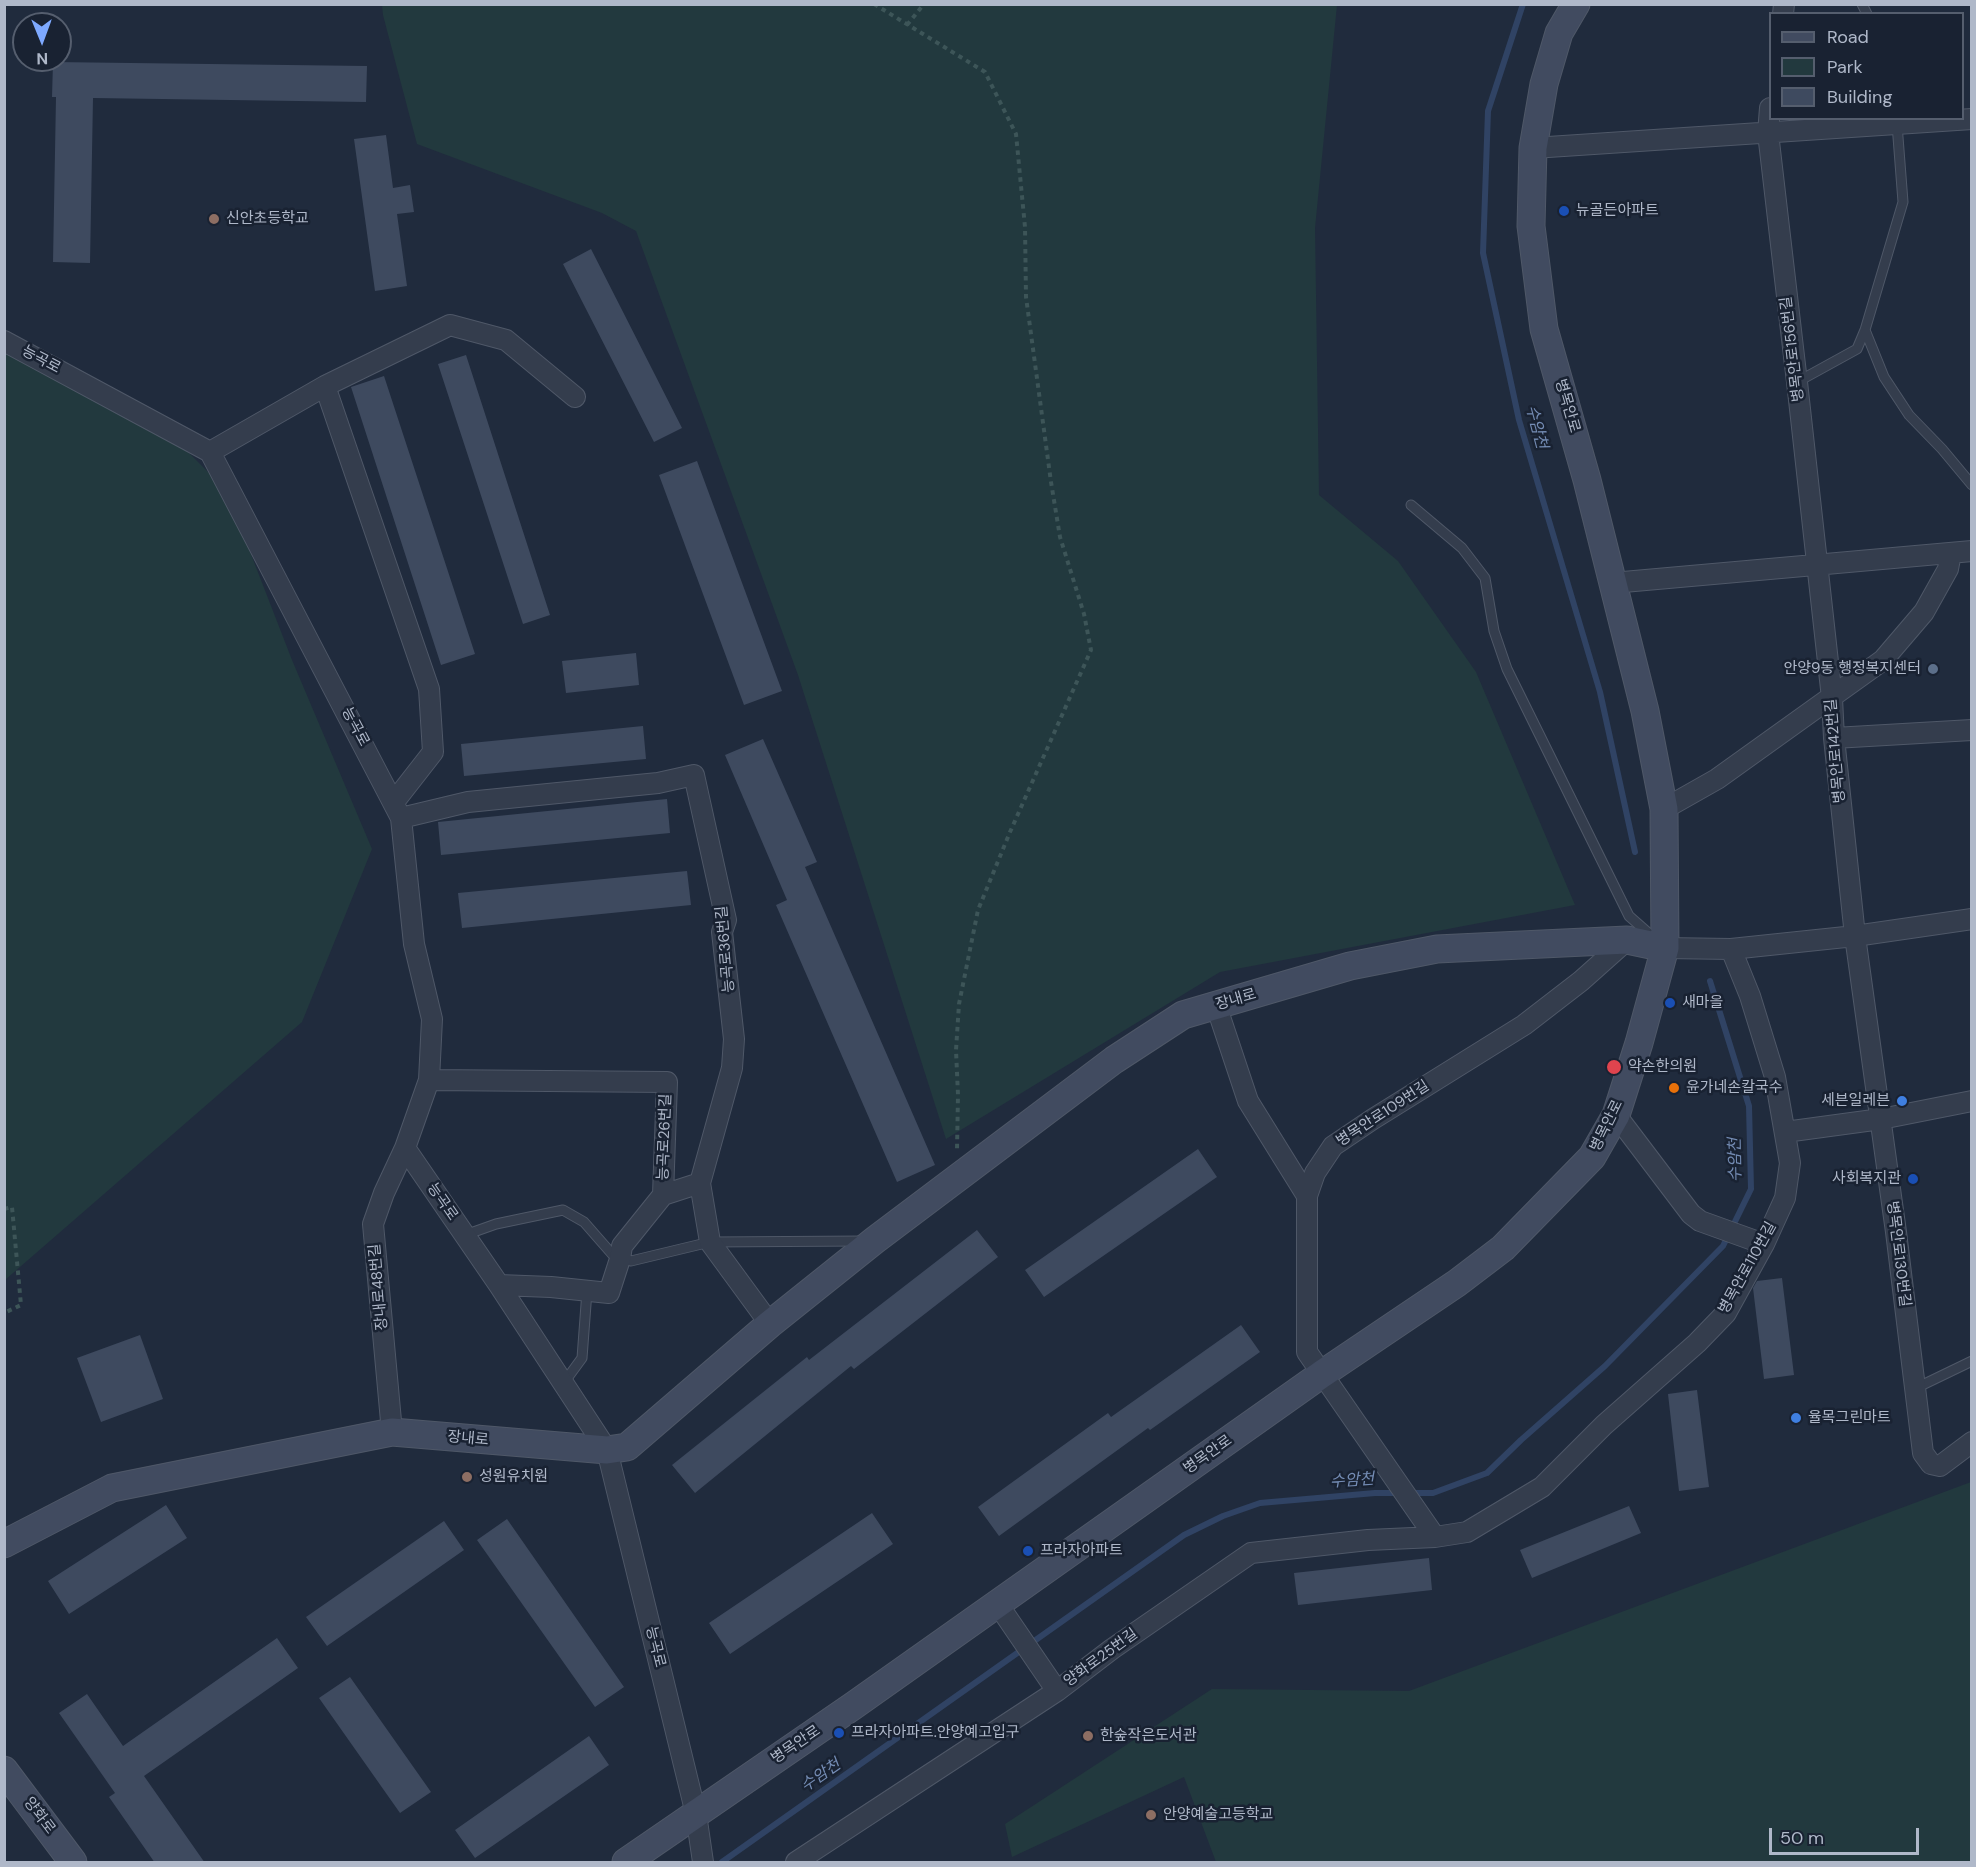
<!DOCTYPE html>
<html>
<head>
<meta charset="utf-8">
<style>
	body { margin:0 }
	#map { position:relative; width:1976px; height:1867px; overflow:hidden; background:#202b3d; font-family:"DM Sans",sans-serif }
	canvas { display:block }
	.frame { position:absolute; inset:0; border:6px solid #afb8c9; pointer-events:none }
	.legend { position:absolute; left:1769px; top:12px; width:195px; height:108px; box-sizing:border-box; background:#192232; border:2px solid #555e6e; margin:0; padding:8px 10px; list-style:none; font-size:18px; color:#afb8c9 }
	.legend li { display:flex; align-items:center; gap:12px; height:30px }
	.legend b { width:30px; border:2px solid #555e6e }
	.north { position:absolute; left:12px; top:12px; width:60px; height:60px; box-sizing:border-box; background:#192232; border:2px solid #555e6e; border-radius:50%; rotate:179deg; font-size:16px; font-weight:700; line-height:24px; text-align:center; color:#afb8c9 }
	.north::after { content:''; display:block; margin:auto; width:21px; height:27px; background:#7ea9ff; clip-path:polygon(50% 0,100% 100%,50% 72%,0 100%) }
	.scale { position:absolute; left:1769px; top:1828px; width:150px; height:27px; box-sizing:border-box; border:3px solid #afb8c9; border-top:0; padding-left:8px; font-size:18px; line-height:21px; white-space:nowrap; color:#afb8c9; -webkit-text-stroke:4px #192232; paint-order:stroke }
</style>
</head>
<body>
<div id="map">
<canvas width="1976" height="1867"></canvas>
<div class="frame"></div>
<ul class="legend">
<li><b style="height:8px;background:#414b60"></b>Road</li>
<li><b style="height:16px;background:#22393e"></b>Park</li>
<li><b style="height:16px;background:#3e4a5f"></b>Building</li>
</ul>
<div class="north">N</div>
<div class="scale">50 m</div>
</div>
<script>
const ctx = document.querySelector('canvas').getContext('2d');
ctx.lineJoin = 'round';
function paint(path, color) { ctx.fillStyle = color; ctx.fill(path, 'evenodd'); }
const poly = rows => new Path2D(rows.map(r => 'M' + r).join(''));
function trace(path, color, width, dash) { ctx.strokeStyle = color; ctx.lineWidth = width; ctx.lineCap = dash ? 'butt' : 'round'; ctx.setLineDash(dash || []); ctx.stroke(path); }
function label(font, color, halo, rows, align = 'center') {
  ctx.font = font + ' "DM Sans","Noto Sans KR",sans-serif'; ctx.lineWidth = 5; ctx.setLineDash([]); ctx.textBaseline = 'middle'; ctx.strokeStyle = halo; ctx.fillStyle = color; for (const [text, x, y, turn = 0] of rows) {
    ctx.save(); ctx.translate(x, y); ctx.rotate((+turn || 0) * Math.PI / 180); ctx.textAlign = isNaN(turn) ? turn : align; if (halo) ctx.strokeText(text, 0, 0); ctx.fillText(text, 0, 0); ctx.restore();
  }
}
paint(poly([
	[382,5,1337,5,1315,228,1319,495,1398,561,1476,672,1575,905,1220,972,946,1139,798,675,636,231,602,213,417,144,383,15],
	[5,353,152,416,226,490,292,660,372,849,302,1022,5,1280],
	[1971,1482,1971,1862,1216,1862,1184,1777,1012,1857,1005,1824,1212,1689,1409,1691]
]), '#22393e');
trace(poly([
	[1523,4,1488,111,1483,253,1519,420,1600,692,1635,852],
	[1409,1493,1433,1493,1487,1473,1521,1440,1605,1366,1723,1246,1751,1189,1749,1106,1710,981],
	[722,1862,1184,1535,1223,1516,1260,1503,1375,1493,1399,1493]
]), '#304364', 6);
paint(poly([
	[53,62,367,66,366,102,93,98,90,263,53,262,56,97,52,97],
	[386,135,393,188,410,185,414,212,397,214,407,286,375,291,354,139],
	[591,249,682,428,654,442,563,264],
	[466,355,550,615,523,624,438,364],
	[384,376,475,654,441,665,351,387],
	[697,461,782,691,744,705,659,475],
	[636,653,639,685,566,693,562,661],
	[643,726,646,759,464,776,461,744],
	[763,739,817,862,805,867,935,1165,897,1182,776,905,787,900,725,755],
	[667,799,670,833,441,855,438,822],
	[687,871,691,905,462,928,458,893],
	[1198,1149,1217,1177,1044,1297,1025,1270],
	[977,1230,998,1257,854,1369,851,1366,695,1493,672,1465,807,1357,809,1360],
	[1782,1278,1794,1375,1764,1379,1753,1288,1757,1281],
	[1241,1325,1260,1352,1150,1430,1148,1428,999,1536,978,1507,1108,1413,1111,1417],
	[140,1335,163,1399,101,1422,77,1358],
	[1697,1390,1709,1487,1679,1491,1668,1394],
	[166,1505,187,1538,69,1614,48,1581],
	[1629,1506,1641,1533,1532,1578,1520,1550],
	[872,1513,893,1544,730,1654,709,1623],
	[507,1519,624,1687,595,1707,477,1540],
	[444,1521,464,1550,327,1646,306,1617],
	[1429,1558,1432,1590,1298,1605,1294,1573],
	[277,1638,298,1668,144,1776,205,1863,155,1863,109,1797,115,1793,59,1713,87,1694,123,1746],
	[350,1677,431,1792,400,1813,319,1698],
	[589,1736,609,1765,475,1858,455,1830]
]), '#3e4a5f');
const lane = poly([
	[1862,4,1867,14],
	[1897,124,1903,202,1865,330,1884,377,1909,415,1942,449,1972,485],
	[1797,382,1857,349,1865,330],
	[1411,505,1462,548,1485,578,1494,631,1507,669,1629,916,1654,938],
	[465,1235,496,1224,563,1210,584,1222,612,1254,631,1261,710,1242,863,1241],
	[563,1384,582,1358,587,1291],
	[1914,1389,1972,1361]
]);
const street = poly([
	[1783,14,1784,4],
	[1770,108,1768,133,1797,382,1832,698,1834,738,1855,936,1896,1232,1923,1453,1931,1464,1940,1466,1972,1442],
	[1533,148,1972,119],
	[4,341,210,452,401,818,414,944,432,1019,429,1080,405,1148,499,1285,607,1450,696,1814,703,1862],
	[325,386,429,689,433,752,394,802],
	[210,452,325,386,450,325,506,340,575,397],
	[1612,583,1972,551],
	[1834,738,1972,730],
	[1664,809,1717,779,1883,660,1924,612,1948,569,1951,553],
	[401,818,468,802,658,783,694,775,726,920,722,932,734,1039,732,1068,700,1183,710,1242,770,1324],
	[1665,948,1731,949,1855,936,1972,919],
	[1216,1005,1248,1101,1307,1196],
	[429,1080,667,1082,663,1195,622,1246,620,1259,609,1293,551,1287,499,1285],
	[1616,1115,1691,1214,1700,1221,1764,1244],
	[1785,1132,1881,1119,1972,1101],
	[663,1195,700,1183],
	[392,1432,373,1224,384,1193,405,1148],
	[1435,1537,1307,1352,1307,1196,1315,1173,1333,1146,1373,1119,1524,1025,1581,981,1627,940],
	[997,1603,1057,1691],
	[796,1862,1057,1691,1112,1649,1251,1553,1368,1540,1435,1537,1467,1532,1542,1487,1604,1425,1697,1343,1726,1313,1764,1244,1785,1198,1790,1163,1775,1077,1750,996,1731,949]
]);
const secondary = poly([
	[4,1544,112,1488,392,1432,607,1450,627,1447,770,1324,875,1240,1114,1060,1183,1015,1350,966,1437,949,1627,940,1665,948],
	[4,1770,73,1862],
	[626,1862,853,1706,1322,1374,1457,1283,1503,1248,1592,1157,1616,1115,1639,1043,1665,948,1664,809,1645,711,1587,480,1544,329,1531,226,1533,148,1544,84,1559,33,1576,4]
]);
trace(lane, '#4f5868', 11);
trace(street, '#4f5868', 22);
trace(secondary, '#4f5868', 29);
trace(poly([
	[874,4,985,72,1016,134,1025,227,1026,297,1051,482,1060,537,1084,614,1091,650,1010,832,978,910,959,1004,956,1050,958,1095,957,1150],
	[907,25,924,4],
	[4,1209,12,1207,21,1305,4,1313]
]), '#3d5558', 4, [4.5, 4.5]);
trace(lane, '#343d4d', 9);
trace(street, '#343d4d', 20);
trace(secondary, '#414b60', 27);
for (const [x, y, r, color] of [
	[1564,211,6,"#1a4fb4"],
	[214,219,6,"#8d6e63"],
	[1933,669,6,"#5c6f8a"],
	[1670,1003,6,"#1a4fb4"],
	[1614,1067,8,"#e0444e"],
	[1674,1088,6,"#e8710a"],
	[1902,1101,6,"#3f7fe0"],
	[1913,1179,6,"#1a4fb4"],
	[1796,1418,6,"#3f7fe0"],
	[467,1477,6,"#8d6e63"],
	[1028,1551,6,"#1a4fb4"],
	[839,1733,6,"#1a4fb4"],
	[1088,1736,6,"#8d6e63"],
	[1151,1815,6,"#8d6e63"]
]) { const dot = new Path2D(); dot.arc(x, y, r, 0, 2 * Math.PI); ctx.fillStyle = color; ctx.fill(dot); trace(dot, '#192232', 2); }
label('15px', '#afb8c9', '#192232', [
	["뉴골든아파트",1576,211],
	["신안초등학교",226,219],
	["안양9동 행정복지센터",1921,669,"right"],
	["새마을",1682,1003],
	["약손한의원",1628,1067],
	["윤가네손칼국수",1686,1088],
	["세븐일레븐",1890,1101,"right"],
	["사회복지관",1901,1179,"right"],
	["율목그린마트",1808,1418],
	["성원유치원",479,1477],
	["프라자아파트",1040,1551],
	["프라자아파트.안양예고입구",851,1733],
	["한숲작은도서관",1100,1736],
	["안양예술고등학교",1163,1815]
], 'left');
label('15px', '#afb8c9', '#192232', [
	["병목안로156번길",1793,349,-97],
	["능곡로",41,360,28],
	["병목안로",1567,406,74],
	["능곡로",355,727,62],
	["병목안로142번길",1836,751,-95],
	["능곡로36번길",726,949,-95],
	["장내로",1236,1000,-16],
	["병목안로109번길",1383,1114,-33],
	["병목안로",1607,1126,-64],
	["능곡로26번길",665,1137,-88],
	["능곡로",442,1202,55],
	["병목안로130번길",1898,1254,83],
	["병목안로110번길",1748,1268,-61],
	["장내로48번길",379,1287,-95],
	["장내로",468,1439,5],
	["병목안로",1208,1455,-35],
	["능곡로",655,1647,76],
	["양화로25번길",1101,1658,-36],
	["병목안로",796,1745,-34],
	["양화로",39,1816,53]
]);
label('italic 16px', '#748cb4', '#192232', [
	["수암천",1536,427,75],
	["수암천",1736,1160,-91],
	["수암천",1352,1481,-4],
	["수암천",821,1776,-35]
]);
</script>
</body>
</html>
